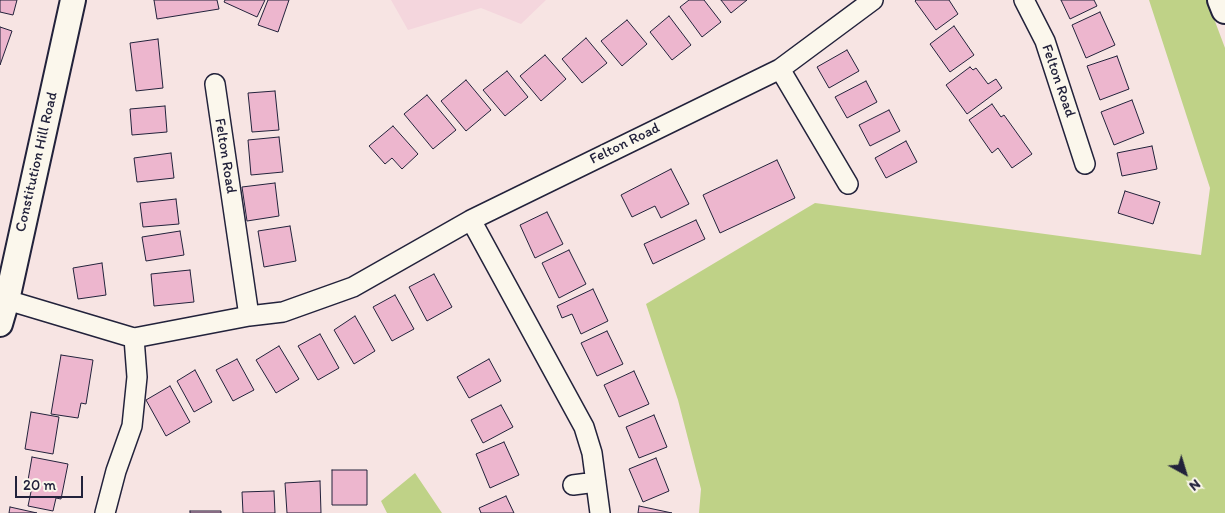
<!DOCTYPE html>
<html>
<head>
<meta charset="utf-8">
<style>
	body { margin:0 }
	#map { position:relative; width:1225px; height:513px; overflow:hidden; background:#f7e4e3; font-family:Itim,sans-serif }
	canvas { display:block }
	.north { position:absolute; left:1160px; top:448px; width:50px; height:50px; -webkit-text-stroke:4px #fbf7ec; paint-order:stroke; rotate:141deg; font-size:14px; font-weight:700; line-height:20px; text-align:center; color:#22223b }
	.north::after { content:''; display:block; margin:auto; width:18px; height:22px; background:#22223b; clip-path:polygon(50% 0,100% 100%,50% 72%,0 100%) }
	.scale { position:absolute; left:15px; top:476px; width:68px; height:22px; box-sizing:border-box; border:2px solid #22223b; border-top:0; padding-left:6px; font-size:15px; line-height:18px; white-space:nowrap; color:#22223b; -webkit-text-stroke:4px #fbf7ec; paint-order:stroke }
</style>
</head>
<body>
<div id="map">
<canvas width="1225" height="513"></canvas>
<div class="north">N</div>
<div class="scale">20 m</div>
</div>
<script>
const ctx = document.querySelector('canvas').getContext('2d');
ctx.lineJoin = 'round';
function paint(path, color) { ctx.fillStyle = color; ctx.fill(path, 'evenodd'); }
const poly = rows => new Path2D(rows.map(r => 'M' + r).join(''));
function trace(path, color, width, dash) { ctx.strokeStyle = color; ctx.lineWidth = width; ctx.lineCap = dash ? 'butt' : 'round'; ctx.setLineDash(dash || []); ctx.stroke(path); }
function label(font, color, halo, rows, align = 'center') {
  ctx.font = font + ' Itim,sans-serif'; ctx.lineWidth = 5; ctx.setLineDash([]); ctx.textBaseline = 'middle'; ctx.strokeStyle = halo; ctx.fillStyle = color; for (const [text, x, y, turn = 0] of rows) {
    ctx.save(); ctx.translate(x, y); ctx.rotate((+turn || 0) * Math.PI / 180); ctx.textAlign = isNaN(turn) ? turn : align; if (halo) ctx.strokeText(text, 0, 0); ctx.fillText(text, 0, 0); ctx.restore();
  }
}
paint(poly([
	[391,0,546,0,521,24,481,8,408,30]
]), '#f4d6dd');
paint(poly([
	[1149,0,1207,0,1225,48,1225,513,699,513,701,489,678,400,646,304,815,203,1201,255,1210,188],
	[415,473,442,513,387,513,381,501]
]), '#bfd287');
const building = poly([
	[0,0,17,0,13,15,0,12,0,0],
	[154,0,217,0,219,9,157,19,154,0],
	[225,0,265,0,257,17,224,2,225,0],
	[268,0,289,0,278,32,258,25,268,0],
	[689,0,704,0,721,22,702,37,680,7,689,0],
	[721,0,747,0,731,13,721,0],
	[916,0,949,0,958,14,936,30,915,1,916,0],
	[1061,0,1094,0,1097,6,1070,19,1061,0],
	[1100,12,1115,45,1086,58,1072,25,1100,12],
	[669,16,691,45,672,60,650,32,669,16],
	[627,20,647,44,622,66,601,41,627,20],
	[954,26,974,55,950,72,930,44,954,26],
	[0,27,12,31,0,65,0,27],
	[586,38,607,63,582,83,562,59,586,38],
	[158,39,163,88,136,91,130,43,158,39],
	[847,50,859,71,829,88,817,67,847,50],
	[545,55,566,79,541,101,520,76,545,55],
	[1117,56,1129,89,1100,100,1087,66,1117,56],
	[970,67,973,70,976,68,988,84,996,79,1002,88,967,114,946,85,970,67],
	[507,71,528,97,505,116,483,90,507,71],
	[466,80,491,110,466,131,441,101,466,80],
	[866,81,877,102,847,118,835,97,866,81],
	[275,91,279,130,252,132,248,93,275,91],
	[427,95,456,130,433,149,404,114,427,95],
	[1132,100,1144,133,1114,145,1101,112,1132,100],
	[992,104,1001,117,1004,115,1032,154,1012,168,998,148,992,153,969,120,992,104],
	[165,106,167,132,132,135,130,109,165,106],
	[889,110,900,131,870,146,859,125,889,110],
	[393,126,418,154,402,169,392,158,385,164,369,146,393,126],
	[279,137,283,172,251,175,248,140,279,137],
	[906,141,917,162,886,178,875,158,906,141],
	[1152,146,1157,169,1122,176,1117,153,1152,146],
	[171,153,174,178,137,182,134,158,171,153],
	[777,160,795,198,720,233,703,195,777,160],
	[671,169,689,204,661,218,655,206,632,217,621,195,671,169],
	[275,183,279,216,247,221,242,187,275,183],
	[1125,191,1160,202,1153,224,1118,213,1125,191],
	[176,199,179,224,143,227,140,203,176,199],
	[547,212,563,244,535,258,520,225,547,212],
	[696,220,705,239,653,264,644,244,696,220],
	[290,226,296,261,264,267,258,231,290,226],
	[180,231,184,255,146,261,142,237,180,231],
	[569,250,586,284,559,298,542,263,569,250],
	[102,263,106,295,78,299,73,268,102,263],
	[190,270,194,302,154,306,151,274,190,270],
	[434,274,452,307,427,321,409,287,434,274],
	[593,289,608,321,581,334,572,314,562,318,557,306,593,289],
	[395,295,414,329,392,341,373,307,395,295],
	[355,316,375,351,354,364,334,330,355,316],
	[607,331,623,364,597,376,581,343,607,331],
	[320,334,339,368,318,380,298,346,320,334],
	[279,346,299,379,276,393,256,360,279,346],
	[61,355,93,360,86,404,81,403,78,418,51,414,61,355],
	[237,359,254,390,233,401,216,370,237,359],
	[489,359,501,381,469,398,457,377,489,359],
	[195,370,212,402,194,412,177,381,195,370],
	[634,371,649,404,619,417,604,385,634,371],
	[170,386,190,422,166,436,146,400,170,386],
	[501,405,513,427,483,443,471,420,501,405],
	[31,412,59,417,53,454,25,449,31,412],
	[654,415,667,447,639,458,626,427,654,415],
	[504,442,519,475,490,488,476,454,504,442],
	[32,457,68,464,61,499,56,498,53,511,28,506,32,487,27,486,32,457],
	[656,458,669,491,643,502,629,469,656,458],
	[332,470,367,470,367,505,332,505,332,470],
	[320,481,321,513,287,513,285,483,320,481],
	[274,491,275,513,243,513,242,492,274,491],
	[506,496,514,513,481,513,479,508,506,496],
	[639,506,672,513,638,513,639,506],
	[10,507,37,513,9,513,10,507],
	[190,511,221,511,221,513,190,513,190,511]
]);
paint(building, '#edb6ce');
trace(building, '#22223b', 1);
const minor = poly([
	[1024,0,1045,41,1085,164],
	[780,69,848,184],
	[215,84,249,316],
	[471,220,584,427,592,453,600,513],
	[7,300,134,338,249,316,283,312,353,287,471,220,780,69,873,0],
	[573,485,596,482],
	[105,513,116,471,132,426,137,377,134,338]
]);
const tertiary = poly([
	[0,324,7,300,73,0]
]);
const secondary = poly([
	[1221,0,1225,10]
]);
trace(minor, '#22223b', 22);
trace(tertiary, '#22223b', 28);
trace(secondary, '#22223b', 30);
trace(minor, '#fbf7ec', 19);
trace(tertiary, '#fbf7ec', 24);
trace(secondary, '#fbf7ec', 26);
label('15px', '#22223b', '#fbf7ec', [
	["Felton Road",1058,81,71],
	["Felton Road",625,144,-26],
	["Felton Road",225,156,81],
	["Constitution Hill Road",37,162,-77]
]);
</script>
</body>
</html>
